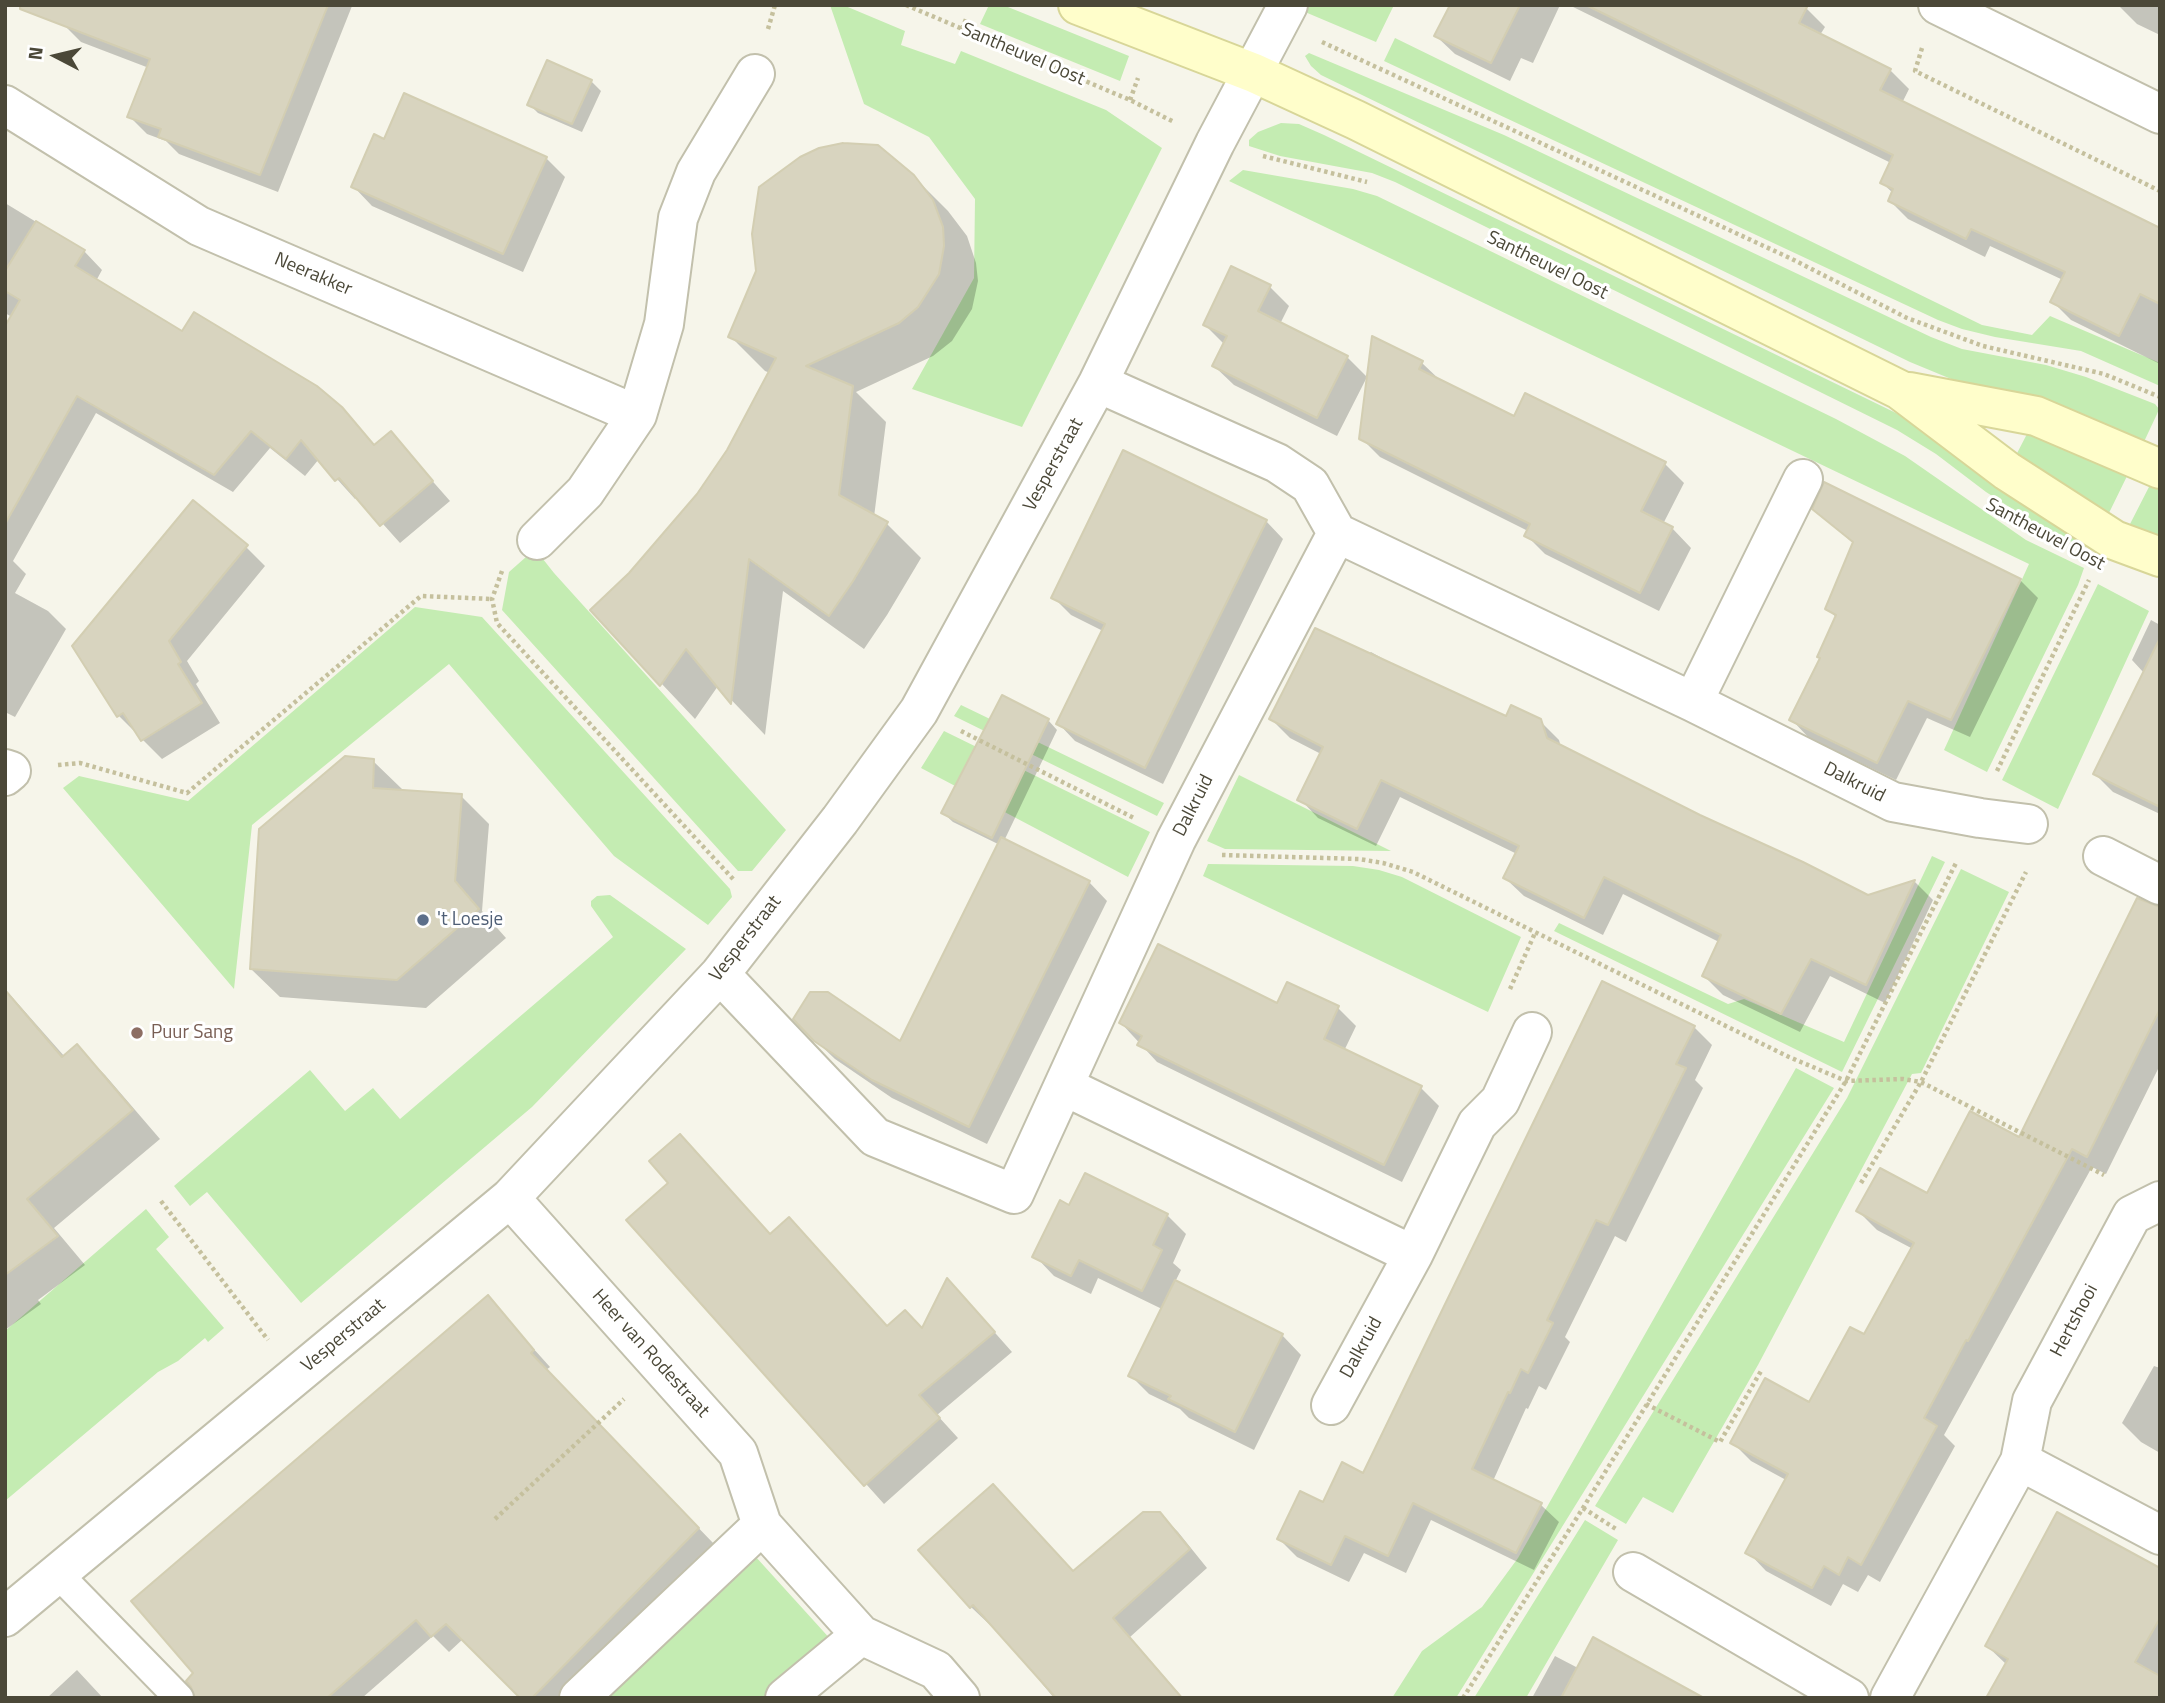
<!DOCTYPE html>
<html>
<head>
<meta charset="utf-8">
<style>
	body { margin:0 }
	#map { position:relative; width:2165px; height:1703px; overflow:hidden; background:#f6f5ea; font-family:"Titillium Web",sans-serif }
	canvas { display:block }
	.frame { position:absolute; inset:0; border:7px solid #4b4838; pointer-events:none }
	.north { position:absolute; left:21px; top:21px; width:70px; height:70px; -webkit-text-stroke:5px #fff; paint-order:stroke; rotate:277deg; font-size:19px; font-weight:700; line-height:28px; text-align:center; color:#4b4838 }
	.north::after { content:''; display:block; margin:auto; width:24px; height:32px; background:#4b4838; clip-path:polygon(50% 0,100% 100%,50% 72%,0 100%) }
</style>
</head>
<body>
<div id="map">
<canvas width="2165" height="1703"></canvas>
<div class="frame"></div>
<div class="north">N</div>
</div>
<script>
const ctx = document.querySelector('canvas').getContext('2d');
ctx.lineJoin = 'round';
function paint(path, color) { ctx.fillStyle = color; ctx.fill(path, 'evenodd'); }
const poly = rows => new Path2D(rows.map(r => 'M' + r).join(''));
function trace(path, color, width, dash) { ctx.strokeStyle = color; ctx.lineWidth = width; ctx.lineCap = dash ? 'butt' : 'round'; ctx.setLineDash(dash || []); ctx.stroke(path); }
function label(font, color, halo, rows, align = 'center') {
  ctx.font = font + ' "Titillium Web",sans-serif'; ctx.lineWidth = 6; ctx.setLineDash([]); ctx.textBaseline = 'middle'; ctx.strokeStyle = halo; ctx.fillStyle = color; for (const [text, x, y, turn = 0] of rows) {
    ctx.save(); ctx.translate(x, y); ctx.rotate((+turn || 0) * Math.PI / 180); ctx.textAlign = isNaN(turn) ? turn : align; if (halo) ctx.strokeText(text, 0, 0); ctx.fillText(text, 0, 0); ctx.restore();
  }
}
paint(poly([
	[830,5,843,5,905,31,901,45,955,64,961,51,1106,110,1162,148,1022,427,912,389,974,278,975,199,929,137,864,104],
	[989,5,1003,5,1129,56,1120,81,980,24],
	[1308,5,1394,5,1376,42,1305,12],
	[1395,38,1982,325,2032,335,2050,316,2160,363,2160,386,2081,351,1995,337,1962,329,1938,320,1384,61],
	[1309,53,1504,135,1931,337,1962,349,2046,365,2086,377,2155,404,2159,409,2157,414,2142,446,1956,381,1910,362,1321,75,1311,66,1305,56],
	[1281,123,1299,124,1324,135,1896,413,1941,441,2091,546,2082,547,2034,523,1986,492,1936,454,1897,430,1395,182,1372,173,1280,156,1249,146,1249,140,1258,132],
	[1243,170,1353,189,1377,196,1836,419,1905,456,2026,540,2084,568,2078,585,1987,772,1944,750,2029,564,1229,181],
	[2028,432,2129,472,2108,515,2013,461],
	[2151,483,2160,488,2160,540,2129,526],
	[535,549,554,573,786,830,752,871,738,871,502,610,509,572],
	[2098,584,2149,611,2058,809,2002,780],
	[415,607,482,617,730,889,732,897,708,925,614,856,449,664,252,825,234,989,63,788,79,776,188,801],
	[961,705,1164,803,1157,816,954,716],
	[944,731,1150,832,1128,877,921,768],
	[1239,775,1391,851,1225,849,1207,841],
	[1932,856,1945,862,1842,1072,1554,931,1559,923,1728,1004,1744,999,1844,1042],
	[1208,864,1353,866,1379,870,1402,877,1521,937,1488,1012,1203,876],
	[1961,869,2009,892,1921,1073,1912,1074,1758,1365,1673,1513,1643,1497,1626,1524,1595,1506,1847,1098],
	[610,895,686,949,532,1107,301,1303,207,1192,190,1206,174,1186,310,1070,345,1111,373,1088,400,1119,613,937,591,906,591,901,597,896],
	[1796,1068,1834,1088,1456,1698,1392,1698,1422,1651,1482,1607,1518,1558],
	[146,1209,169,1237,156,1249,224,1328,208,1342,205,1338,178,1361,158,1372,5,1501,5,1331],
	[1585,1520,1618,1540,1526,1698,1474,1698],
	[755,1556,833,1642,762,1698,600,1698]
]), '#c4ecb2');
paint(poly([
	[70,5,352,5,352,6,278,192,179,154,166,141,147,134,129,116,149,68,81,42,63,24],
	[1452,5,1560,5,1533,63,1521,58,1510,81,1455,54,1436,36],
	[1569,5,1800,5,1806,8,1825,27,1820,35,1890,70,1909,89,1902,103,2160,230,2160,364,2071,320,2052,301,2063,280,1990,246,1985,257,1908,219,1890,201,1893,193,1882,183,1891,163],
	[2160,5,2160,35,2137,24,2119,6],
	[591,81,601,91,582,132,538,113,529,104],
	[384,141,546,158,565,177,523,272,372,206,353,186],
	[913,176,948,211,967,236,976,263,978,281,972,309,952,341,933,356,856,392,886,422,874,517,887,524,921,558,887,615,864,649,783,591,765,735,718,686,695,719,592,610,630,574,699,495,728,451,770,373,765,371,731,337],
	[5,203,84,251,102,270,96,281,183,333,341,408,376,446,391,434,450,501,400,543,358,496,355,499,319,459,305,476,270,448,233,492,96,413,13,561,26,574,15,593,48,611,66,629,15,717,5,712,5,392,22,323,5,313],
	[1270,287,1289,306,1280,324,1347,357,1367,377,1337,436,1234,385,1214,366,1225,345,1205,325],
	[1422,363,1442,382,1515,418,1526,395,1665,464,1684,483,1663,524,1672,528,1691,548,1659,611,1545,554,1526,535,1528,531,1380,457,1361,438],
	[1814,509,2020,580,2038,598,1970,737,1927,718,1896,780,1809,738,1791,719,1821,659,1837,618,1827,609,1854,544],
	[1266,521,1283,539,1163,784,1075,741,1058,723,1103,631,1071,615,1053,597],
	[246,547,265,566,187,661,199,681,196,684,220,723,162,759,118,715,74,646],
	[2151,620,2160,625,2160,814,2113,792,2095,774,2144,673,2132,660],
	[1371,652,1409,673,1507,718,1540,721,1559,740,1561,747,1700,816,1868,897,1915,882,1933,900,1885,1003,1830,976,1800,1032,1723,995,1704,976,1719,942,1623,894,1603,935,1524,896,1505,878,1517,854,1400,797,1376,846,1318,818,1300,799,1321,754,1290,738,1271,719],
	[1048,720,1057,730,1004,841,1089,882,1107,901,987,1144,892,1098,835,1059,815,1040,901,1043,1000,845,953,822,943,813],
	[373,761,402,789,402,792,461,796,489,824,482,911,506,938,426,1008,280,997,251,969],
	[2160,918,2160,1065,2106,1174,2092,1167,1944,1435,1955,1446,1880,1582,1868,1575,1858,1592,1843,1584,1831,1606,1766,1571,1748,1552,1786,1480,1751,1461,1732,1442,1810,1404,1865,1337,1913,1249,1877,1230,1858,1211,1928,1195,2020,1139],
	[5,989,65,1057,77,1047,105,1075,160,1139,54,1228,85,1265,38,1300,41,1304,5,1330],
	[1278,1005,1338,1008,1356,1026,1344,1051,1421,1088,1439,1106,1402,1182,1157,1062,1121,1023],
	[1694,1027,1712,1045,1695,1080,1703,1088,1626,1242,1615,1236,1565,1337,1570,1342,1546,1390,1539,1386,1528,1409,1526,1408,1493,1481,1541,1505,1559,1522,1534,1570,1431,1520,1406,1573,1364,1553,1349,1582,1297,1557,1279,1539,1364,1475],
	[680,1136,771,1236,888,1328,923,1330,966,1300,1012,1352,937,1415,958,1438,884,1504,629,1220,671,1183],
	[1070,1207,1167,1215,1186,1234,1173,1263,1181,1270,1175,1282,1282,1335,1301,1355,1254,1450,1189,1418,1180,1409,1149,1394,1130,1375,1162,1309,1098,1278,1091,1294,1054,1276,1035,1256],
	[488,1298,550,1367,546,1370,715,1545,564,1698,522,1698,463,1639,449,1652,433,1636,362,1698,197,1698],
	[2154,1366,2160,1368,2160,1453,2141,1442,2122,1423],
	[1159,1513,1178,1532,1207,1568,1130,1637,1183,1698,1054,1698,1039,1680,1041,1678,992,1623,990,1625,971,1607,921,1550,1074,1572],
	[2160,1572,2160,1698,2007,1665,1987,1646],
	[1555,1656,1578,1668,1696,1698,1532,1698],
	[77,1670,103,1698,47,1698]
]), '#0003');
const building = poly([
	[20,5,328,5,260,175,158,137,161,129,127,117,150,59,20,9,20,5],
	[1450,5,1520,5,1491,63,1434,36,1450,5],
	[1586,5,1808,5,1799,23,1891,69,1880,90,2160,228,2160,304,2140,294,2119,336,2050,302,2065,272,1971,229,1966,239,1888,201,1893,189,1880,183,1893,155,1586,5],
	[547,60,592,80,572,124,527,105,547,60],
	[404,93,547,157,503,254,351,187,374,134,384,139,404,93],
	[843,143,878,145,914,175,933,200,943,227,944,246,939,274,918,307,899,323,806,366,853,386,839,495,888,522,853,581,829,616,749,559,731,704,686,649,660,686,590,610,629,573,697,494,727,450,776,358,728,337,756,271,752,234,759,187,800,157,819,148,843,143],
	[36,221,85,250,75,266,182,331,194,312,317,386,342,407,374,445,391,431,433,481,380,526,339,478,335,481,301,440,286,459,251,431,214,475,77,396,5,524,5,326,20,300,5,291,5,271,36,221],
	[1231,266,1271,285,1258,311,1348,356,1317,418,1212,366,1227,336,1203,325,1231,266],
	[1372,336,1423,361,1419,369,1514,416,1525,393,1666,462,1641,511,1673,527,1640,593,1524,536,1530,524,1359,439,1372,336],
	[1123,450,1267,520,1145,768,1056,724,1105,624,1051,598,1123,450],
	[1824,482,2021,579,1951,720,1908,701,1877,763,1789,720,1820,658,1817,657,1836,615,1825,609,1853,542,1812,509,1824,482],
	[193,500,248,545,169,641,181,662,178,664,202,703,141,741,123,713,117,717,72,646,193,500],
	[1315,628,1506,716,1511,705,1541,719,1547,738,1700,815,1803,862,1868,895,1915,880,1866,985,1811,959,1781,1014,1702,976,1721,935,1604,877,1584,918,1503,878,1519,846,1381,780,1357,829,1297,800,1323,747,1269,719,1315,628],
	[2160,638,2160,807,2093,774,2160,638],
	[1002,695,1049,719,992,838,941,813,1002,695],
	[345,756,374,759,373,788,462,794,455,881,479,909,397,980,250,969,259,829,345,756],
	[1001,837,1090,881,969,1127,872,1080,814,1041,793,1019,810,992,828,992,900,1041,1001,837],
	[2137,898,2160,907,2160,1009,2087,1157,2072,1149,1968,1341,1966,1340,1924,1418,1937,1426,1861,1565,1848,1557,1839,1575,1824,1566,1812,1588,1745,1553,1788,1474,1730,1443,1765,1378,1809,1402,1850,1327,1864,1334,1914,1243,1856,1211,1880,1168,1927,1193,1970,1111,2019,1137,2137,898],
	[1158,944,1277,1003,1287,982,1339,1006,1324,1039,1422,1086,1384,1165,1137,1045,1142,1036,1119,1023,1158,944],
	[1602,981,1695,1026,1676,1064,1686,1068,1608,1225,1596,1220,1547,1320,1553,1323,1528,1373,1521,1369,1510,1393,1508,1392,1472,1469,1542,1503,1516,1553,1413,1503,1388,1556,1345,1536,1331,1565,1277,1539,1300,1491,1323,1502,1342,1462,1363,1473,1602,981],
	[5,990,62,1057,77,1044,133,1110,27,1199,58,1236,5,1275,5,990],
	[680,1134,770,1234,789,1217,887,1326,905,1310,922,1328,947,1278,995,1332,919,1395,940,1418,864,1486,626,1220,668,1183,649,1161,680,1134],
	[1085,1173,1168,1214,1153,1245,1162,1250,1142,1291,1079,1260,1071,1276,1032,1257,1060,1200,1069,1205,1085,1173],
	[1175,1280,1283,1334,1235,1432,1168,1399,1171,1396,1128,1376,1175,1280],
	[488,1295,534,1350,531,1353,699,1528,532,1698,520,1698,446,1624,431,1637,416,1620,327,1698,195,1698,191,1687,186,1681,193,1673,131,1601,488,1295],
	[993,1484,1073,1571,1143,1512,1160,1512,1190,1549,1113,1618,1182,1698,1056,1698,973,1605,970,1608,918,1550,993,1484],
	[2057,1512,2160,1568,2160,1618,2135,1662,2160,1676,2160,1698,1986,1698,2008,1659,1985,1646,2057,1512],
	[1593,1637,1704,1698,1561,1698,1593,1637]
]);
paint(building, '#d8d4bf');
trace(building, '#d3ceb2', 2);
const lane = poly([
	[58,1574,179,1698]
]);
const street = poly([
	[1938,5,2160,114],
	[5,105,199,226,637,415],
	[1098,383,1277,463,1310,485,1337,533,1693,702,1893,802,1980,818,2028,824],
	[537,540,585,492,637,415,664,324,678,218,696,172,755,74],
	[1693,702,1803,479],
	[5,769,11,771,5,776],
	[2103,856,2160,885],
	[720,974,875,1137,1014,1194,1176,840,1337,533],
	[1064,1086,1413,1255],
	[510,1198,738,1453,762,1525,861,1635,936,1670,960,1698],
	[1331,1405,1413,1255,1477,1124,1500,1101,1532,1032],
	[2020,1461,2160,1535],
	[1633,1572,1849,1698],
	[5,1617,510,1198,720,974,840,820,919,711,1098,383,1215,143,1288,5],
	[579,1698,762,1525],
	[785,1698,861,1635],
	[1890,1698,2020,1461,2032,1401,2132,1215,2160,1201]
]);
const secondary = poly([
	[1078,5,1254,73,1356,120,1900,390,2007,471,2114,540,2160,557],
	[1909,392,2036,416,2160,469]
]);
trace(lane, '#c2c0ac', 32);
trace(street, '#c2c0ac', 42);
trace(secondary, '#d8d698', 42);
trace(poly([
	[906,5,1130,100,1174,122],
	[768,29,775,5],
	[962,29,966,19],
	[1322,42,1792,259,1907,318,1983,346,2104,374,2160,397],
	[1922,48,1915,71,2160,191],
	[1130,100,1138,78],
	[1263,156,1367,182],
	[502,571,492,599,497,623,734,880],
	[961,731,1134,818],
	[58,765,80,763,187,793,421,596,492,599],
	[1997,771,2089,580],
	[1222,855,1359,859,1383,863,1413,872,1789,1057,1846,1081,1903,1079,1921,1082,2104,1175],
	[1510,989,1535,933],
	[1861,1183,1921,1082,2026,872],
	[161,1201,268,1340],
	[1646,1404,1720,1442,1761,1371],
	[1583,1508,1616,1529],
	[495,1519,624,1399],
	[1463,1698,1583,1508,1846,1081,1957,861]
]), '#c5c09d', 4.5, [3.5, 3.5]);
trace(lane, '#fff', 28);
trace(street, '#fff', 38);
trace(secondary, '#fffecb', 38);
for (const [x, y, r, color] of [
	[423,920,7,"#5c6f8a"],
	[137,1033,7,"#8d6e63"]
]) { const dot = new Path2D(); dot.arc(x, y, r, 0, 2 * Math.PI); ctx.fillStyle = color; ctx.fill(dot); trace(dot, '#fff', 2.5); }
label('19px', '#4b4838', '#fff', [
	["Santheuvel Oost",1023,55,23],
	["Santheuvel Oost",1547,266,26],
	["Neerakker",313,275,23],
	["Vesperstraat",1054,465,-61],
	["Santheuvel Oost",2045,535,28],
	["Dalkruid",1854,783,27],
	["Dalkruid",1194,806,-63],
	["Vesperstraat",746,939,-52],
	["Hertshooi",2075,1321,-62],
	["Vesperstraat",344,1336,-40],
	["Dalkruid",1362,1348,-61],
	["Heer van Rodestraat",650,1354,48]
]);
label('19px', '#4e5e75', '#fff', [
	["'t Loesje",437,920]
], 'left');
label('19px', '#785e54', '#fff', [
	["Puur Sang",151,1033]
], 'left');
</script>
</body>
</html>
